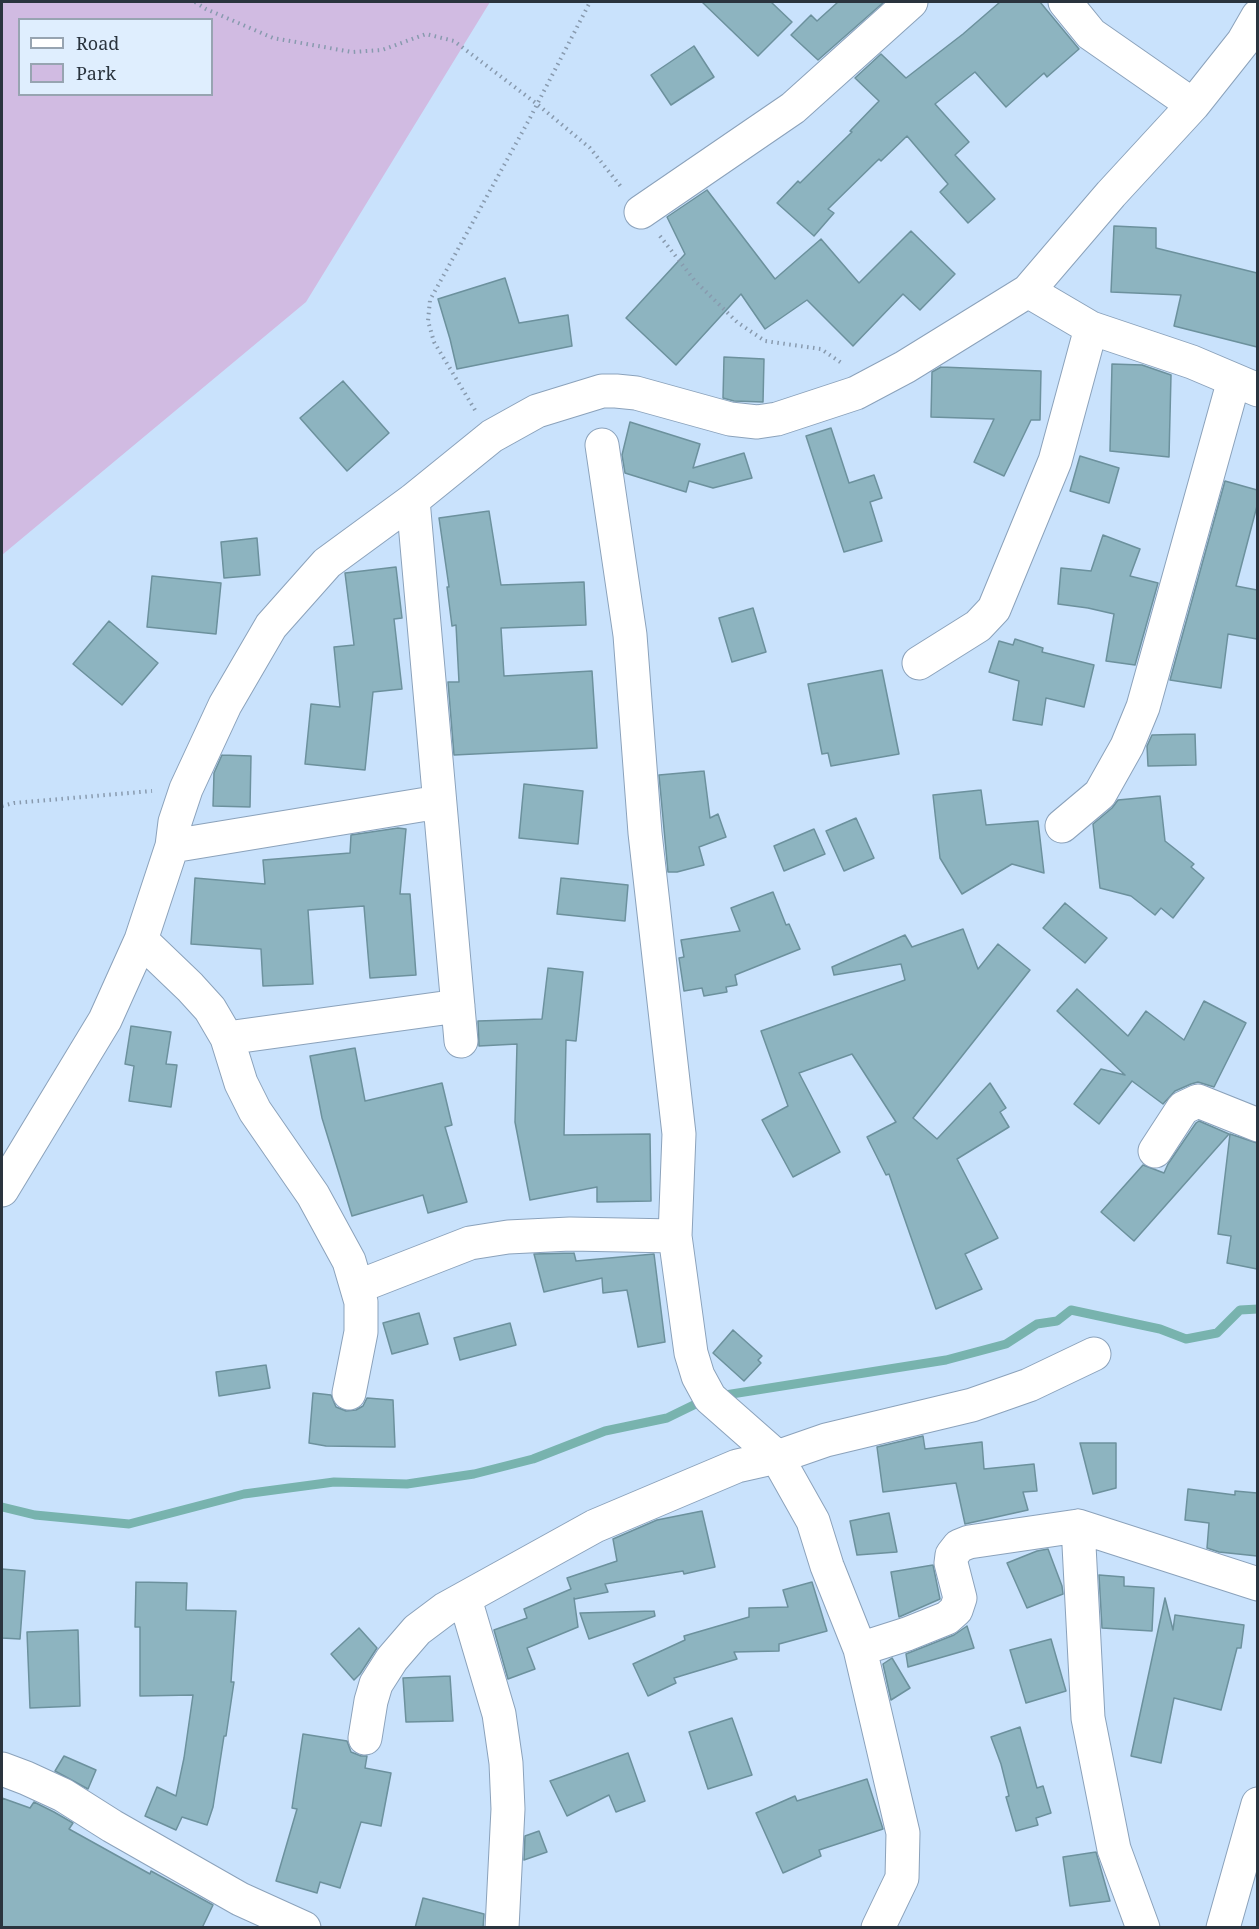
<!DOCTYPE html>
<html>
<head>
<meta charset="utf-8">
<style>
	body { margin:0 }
	#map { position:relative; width:1259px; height:1929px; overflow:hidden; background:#c9e2fc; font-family:"Noto Serif",serif }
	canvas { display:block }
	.frame { position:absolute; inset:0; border:3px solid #2a343e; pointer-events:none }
	.legend { position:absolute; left:18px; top:18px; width:195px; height:78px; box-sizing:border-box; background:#dfeefe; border:2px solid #97a4b1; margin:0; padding:8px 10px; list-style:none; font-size:18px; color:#2a343e }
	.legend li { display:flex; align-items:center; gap:12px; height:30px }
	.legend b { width:30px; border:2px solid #97a4b1 }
</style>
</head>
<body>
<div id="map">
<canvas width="1259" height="1929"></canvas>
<div class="frame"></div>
<ul class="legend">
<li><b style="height:8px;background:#fff"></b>Road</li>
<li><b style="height:16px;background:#d1bbe2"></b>Park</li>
</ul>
</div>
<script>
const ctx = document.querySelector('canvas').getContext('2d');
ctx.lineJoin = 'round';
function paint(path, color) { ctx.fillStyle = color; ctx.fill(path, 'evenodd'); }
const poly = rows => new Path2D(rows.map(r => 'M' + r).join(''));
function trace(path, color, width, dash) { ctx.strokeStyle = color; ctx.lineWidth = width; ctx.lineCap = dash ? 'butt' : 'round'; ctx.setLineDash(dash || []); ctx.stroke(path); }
paint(poly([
	[2,2,490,2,306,302,2,555],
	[20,20,212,20,212,94,20,94]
]), '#d1bbe2');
trace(poly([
	[719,1396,946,1360,1006,1344,1037,1324,1057,1321,1071,1310,1160,1329,1186,1339,1217,1333,1240,1310,1258,1309],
	[2,1507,35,1515,129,1524,244,1494,334,1482,407,1484,474,1474,533,1459,605,1431,667,1418,706,1399]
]), '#78b3ae', 9);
const building = poly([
	[702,2,771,2,792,22,758,56,702,2],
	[838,2,884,2,818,60,791,35,811,15,817,21,838,2],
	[1000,2,1040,2,1079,49,1047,77,1044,73,1006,107,975,72,935,104,969,142,955,155,995,199,968,223,940,192,948,184,907,136,881,161,879,159,828,209,834,213,814,236,777,203,798,181,800,183,852,132,850,131,879,101,855,78,881,54,906,78,963,34,1000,2],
	[694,46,714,77,671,105,651,75,694,46],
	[707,190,775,279,821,239,859,283,911,231,955,274,920,310,903,294,853,346,807,300,765,329,741,294,676,365,626,318,685,254,667,217,707,190],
	[1114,226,1156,228,1156,248,1257,273,1257,347,1174,326,1181,295,1111,292,1114,226],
	[505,278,519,323,568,315,572,346,457,369,450,339,438,299,505,278],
	[724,357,764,359,763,402,734,401,723,398,724,357],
	[1112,364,1142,365,1171,375,1169,457,1110,451,1112,364],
	[941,367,1041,371,1040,420,1031,420,1004,476,974,462,994,419,931,417,932,372,941,367],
	[343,381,389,433,347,471,300,418,343,381],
	[630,422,700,444,693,468,744,453,752,478,713,488,689,481,686,492,625,473,622,455,630,422],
	[831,428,849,483,874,475,882,498,870,502,882,541,844,552,806,436,831,428],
	[1080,456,1119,468,1109,503,1070,491,1080,456],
	[1225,481,1257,490,1257,506,1236,586,1257,590,1257,639,1228,634,1221,688,1170,680,1225,481],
	[489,511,501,585,584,582,586,625,501,628,504,676,592,671,597,748,454,755,448,682,459,682,456,625,452,626,447,587,449,587,439,518,489,511],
	[1103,535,1140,549,1130,576,1158,583,1135,665,1106,661,1114,614,1088,608,1058,604,1061,568,1091,571,1103,535],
	[257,538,260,575,224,578,221,542,257,538],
	[396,567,402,618,394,619,402,689,373,692,365,770,305,764,311,704,340,707,334,647,354,645,345,573,396,567],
	[152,576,221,583,216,634,147,627,152,576],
	[753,608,766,652,732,662,719,618,753,608],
	[109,621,158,663,122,705,73,664,109,621],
	[1015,639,1043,648,1042,652,1094,665,1084,707,1046,698,1042,725,1013,720,1019,681,989,672,999,641,1013,645,1015,639],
	[882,670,899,754,831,766,828,753,822,754,808,684,882,670],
	[1195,734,1196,765,1148,766,1147,746,1152,735,1195,734],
	[222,755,251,756,250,807,213,806,214,773,222,755],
	[704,771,710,818,718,814,726,837,699,847,704,865,677,872,668,872,659,775,704,771],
	[524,784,583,791,578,844,519,838,524,784],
	[981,790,986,825,1038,821,1044,873,1012,864,962,894,940,858,933,795,981,790],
	[1160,796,1165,841,1194,864,1191,867,1204,878,1173,918,1161,908,1155,915,1131,896,1100,888,1093,824,1112,808,1118,800,1160,796],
	[856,818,874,858,844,871,826,831,856,818],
	[398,828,406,829,400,894,410,894,416,975,370,978,364,906,308,910,313,984,263,986,261,949,191,944,195,878,265,884,263,860,350,853,351,835,398,828],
	[814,829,825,854,784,871,774,846,814,829],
	[561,878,628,885,625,921,557,914,561,878],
	[773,892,786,925,789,924,800,949,735,975,737,985,726,987,727,992,704,996,702,988,684,991,679,958,684,957,681,940,740,931,731,908,773,892],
	[1065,903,1107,938,1085,963,1043,928,1065,903],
	[963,929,978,969,998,944,1030,970,913,1118,937,1139,990,1083,1006,1108,1000,1112,1009,1127,957,1159,998,1238,965,1254,982,1289,936,1309,889,1174,886,1175,867,1137,896,1122,852,1054,799,1073,840,1152,793,1177,762,1120,788,1106,761,1031,905,980,901,964,834,975,832,967,905,935,912,947,963,929],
	[548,968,583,972,576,1041,566,1040,564,1135,650,1134,651,1201,597,1202,597,1187,530,1200,515,1122,517,1044,479,1046,478,1021,542,1019,548,968],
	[1077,989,1128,1036,1146,1011,1184,1040,1204,1001,1246,1023,1214,1087,1198,1082,1191,1084,1175,1091,1163,1104,1132,1081,1099,1124,1074,1104,1101,1069,1125,1075,1057,1011,1077,989],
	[131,1026,171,1032,166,1064,177,1065,171,1107,129,1101,134,1066,125,1064,131,1026],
	[355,1048,365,1101,442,1083,452,1125,445,1127,467,1202,428,1213,423,1195,352,1216,322,1118,310,1056,355,1048],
	[1199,1121,1229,1134,1134,1241,1101,1212,1143,1165,1164,1173,1168,1164,1196,1123,1199,1121],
	[1230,1134,1257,1143,1257,1269,1227,1263,1231,1236,1218,1234,1230,1134],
	[574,1253,576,1261,654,1254,665,1342,638,1347,627,1290,603,1293,602,1278,544,1292,534,1254,574,1253],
	[419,1313,428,1344,392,1354,383,1323,419,1313],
	[510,1323,516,1345,460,1360,454,1338,510,1323],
	[733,1330,762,1356,758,1360,761,1363,744,1381,713,1353,733,1330],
	[266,1365,270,1388,219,1396,216,1372,266,1365],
	[313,1393,331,1395,336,1407,346,1411,356,1410,363,1406,367,1398,393,1400,395,1447,326,1446,309,1443,313,1393],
	[923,1436,925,1449,982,1442,984,1469,1034,1464,1037,1491,1023,1492,1028,1510,965,1524,956,1483,883,1492,877,1447,923,1436],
	[1080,1443,1116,1443,1116,1488,1093,1494,1080,1443],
	[1188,1489,1235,1495,1235,1491,1257,1493,1257,1556,1219,1552,1207,1548,1209,1523,1185,1520,1188,1489],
	[702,1511,715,1567,684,1574,683,1571,605,1584,608,1592,575,1599,574,1598,578,1627,527,1648,535,1669,508,1679,494,1630,527,1618,524,1609,571,1589,567,1578,617,1561,613,1539,657,1520,702,1511],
	[889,1513,897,1552,857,1555,850,1521,889,1513],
	[1048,1549,1062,1586,1063,1594,1027,1608,1007,1563,1037,1551,1048,1549],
	[933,1565,940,1599,899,1617,891,1572,933,1565],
	[2,1569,25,1571,20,1639,2,1638,2,1569],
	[1099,1575,1124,1577,1124,1586,1154,1588,1152,1631,1102,1628,1099,1575],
	[136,1582,187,1583,186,1610,236,1611,231,1682,234,1682,226,1736,224,1736,213,1807,207,1825,182,1817,176,1830,145,1816,157,1787,176,1796,184,1758,193,1695,140,1696,140,1627,135,1627,136,1582],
	[812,1582,827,1631,779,1644,779,1651,734,1652,737,1659,674,1678,676,1683,648,1696,633,1664,685,1640,684,1636,749,1617,749,1608,788,1607,783,1590,812,1582],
	[1165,1598,1173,1630,1175,1615,1244,1625,1241,1648,1237,1648,1221,1710,1174,1698,1161,1763,1131,1756,1165,1598],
	[654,1611,655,1616,589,1639,580,1613,654,1611],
	[967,1626,974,1648,908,1667,906,1654,954,1635,967,1626],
	[359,1628,377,1648,360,1674,354,1680,331,1654,359,1628],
	[78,1630,80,1706,30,1708,27,1632,78,1630],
	[1051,1639,1066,1691,1026,1703,1010,1650,1051,1639],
	[892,1658,910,1688,891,1700,883,1664,892,1658],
	[450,1676,453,1721,406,1722,403,1678,450,1676],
	[732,1718,752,1775,708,1789,689,1732,732,1718],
	[1020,1727,1037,1788,1043,1786,1051,1813,1036,1818,1038,1825,1016,1831,1006,1797,1009,1796,1001,1764,991,1737,1020,1727],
	[303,1734,347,1741,351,1752,361,1756,367,1756,365,1768,391,1773,381,1826,361,1822,340,1888,320,1882,317,1893,276,1881,297,1809,292,1808,303,1734],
	[628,1753,645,1801,616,1812,609,1795,567,1816,550,1781,628,1753],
	[64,1756,96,1770,88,1789,55,1771,64,1756],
	[867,1779,883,1829,819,1850,821,1856,783,1873,756,1813,795,1796,797,1801,867,1779],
	[2,1798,30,1808,34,1802,54,1812,73,1823,69,1829,150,1874,151,1871,213,1905,202,1928,2,1928,2,1798],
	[539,1831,547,1852,524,1860,525,1836,539,1831],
	[1096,1852,1110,1901,1070,1906,1063,1857,1096,1852],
	[423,1898,484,1914,483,1928,415,1928,423,1898]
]);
paint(building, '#8db4c0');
trace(building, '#6c919d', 1.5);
const minor = poly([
	[1065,2,1091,34,1193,105],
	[641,212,793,108,911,2],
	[1028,291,1091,328,1192,362,1258,390],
	[602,445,630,635,645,833,679,1134,675,1236,691,1353,698,1376,710,1398,777,1457,813,1521,827,1566,860,1649,903,1833,902,1878,878,1928],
	[413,500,461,1041],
	[919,663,978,626,994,609,1055,461,1091,328],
	[1062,826,1100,794,1127,746,1143,707,1234,380],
	[172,846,439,802],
	[141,940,190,987,210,1009,227,1038,241,1083,255,1111,313,1195,349,1261,361,1302,361,1332,349,1393],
	[227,1038,458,1006],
	[1155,1151,1183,1108,1198,1101,1258,1125],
	[2,1190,105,1020,141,940,172,846,175,822,186,789,225,705,271,626,327,563,413,500,492,436,537,411,602,391,616,391,636,393,730,419,757,422,777,419,856,393,905,367,1028,291,1111,194,1193,105,1243,42,1258,16],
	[357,1287,470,1243,508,1237,570,1234,675,1236],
	[1078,1526,1088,1718,1114,1849,1143,1928],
	[465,1599,499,1714,506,1763,508,1809,502,1928],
	[860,1649,907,1634,947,1618,956,1610,960,1598,951,1563,952,1555,959,1546,969,1542,1078,1526,1258,1584],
	[365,1738,371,1701,376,1684,392,1659,417,1630,445,1609,595,1526,737,1466,777,1457,826,1440,972,1405,1029,1385,1094,1354],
	[2,1769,26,1778,63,1795,112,1826,240,1899,304,1928],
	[1223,1928,1258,1804]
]);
trace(minor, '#8ba2bb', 35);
trace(poly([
	[195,2,206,9,273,38,352,52,382,50,426,34,454,41,537,104,590,148,622,188],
	[660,236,695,281,737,322,765,341,821,349,843,364],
	[475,410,434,342,428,321,430,300,530,118,590,2],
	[2,806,14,803,152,791]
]), '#889aae', 4, [1.5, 4.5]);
trace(minor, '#fff', 33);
</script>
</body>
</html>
